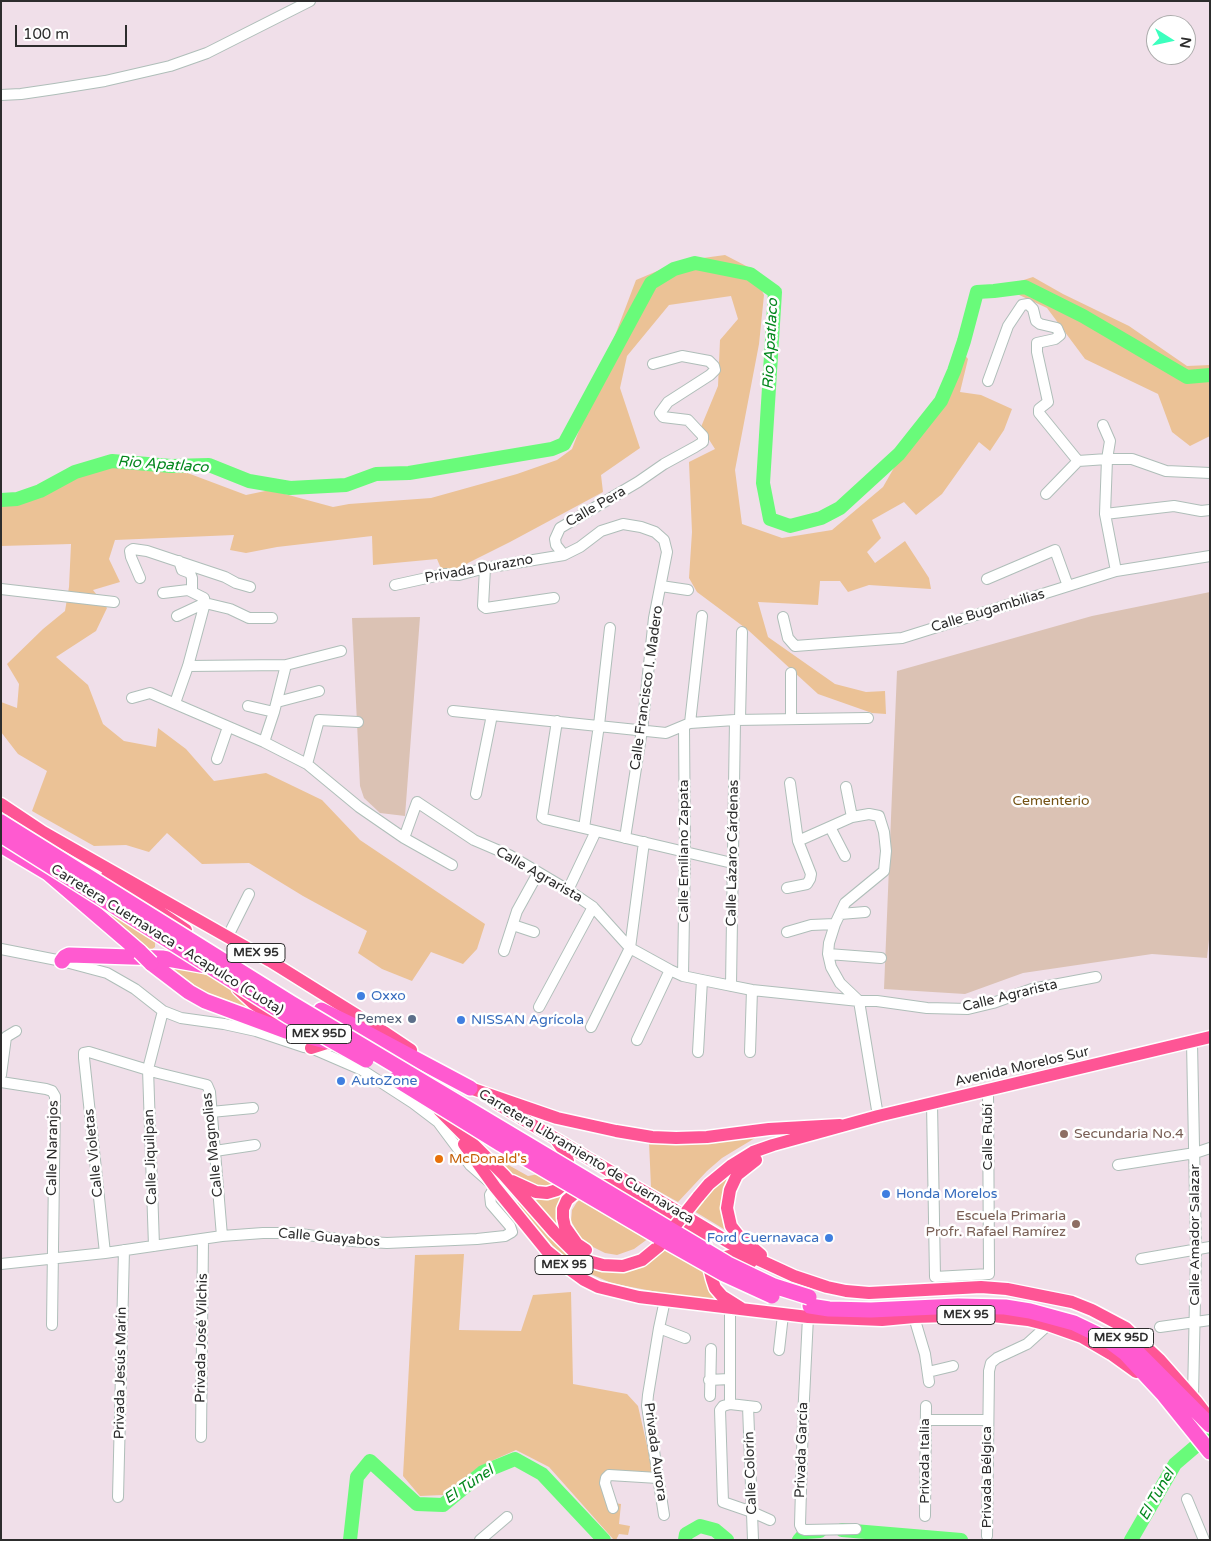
<!DOCTYPE html>
<html>
<head>
<meta charset="utf-8">
<style>
	body { margin:0 }
	#map { position:relative; width:1211px; height:1541px; overflow:hidden; background:#f0dfe9; font-family:"Varela Round",sans-serif }
	canvas { display:block }
	.frame { position:absolute; inset:0; border:2px solid #2d2d2d; pointer-events:none }
	.north { position:absolute; left:1146px; top:15px; width:50px; height:50px; box-sizing:border-box; background:#fff; border:1px solid #ababab; border-radius:50%; rotate:100deg; font-size:14px; font-weight:700; line-height:20px; text-align:center; color:#2d2d2d }
	.north::after { content:''; display:block; margin:auto; width:18px; height:22px; background:#3cffbe; clip-path:polygon(50% 0,100% 100%,50% 72%,0 100%) }
	.scale { position:absolute; left:15px; top:25px; width:112px; height:22px; box-sizing:border-box; border:2px solid #2d2d2d; border-top:0; padding-left:6px; font-size:15px; line-height:18px; white-space:nowrap; color:#2d2d2d; -webkit-text-stroke:4px #fff; paint-order:stroke }
</style>
</head>
<body>
<div id="map">
<canvas width="1211" height="1541"></canvas>
<div class="frame"></div>
<div class="north">N</div>
<div class="scale">100 m</div>
</div>
<script>
const ctx = document.querySelector('canvas').getContext('2d');
ctx.lineJoin = 'round';
function paint(path, color) { ctx.fillStyle = color; ctx.fill(path, 'evenodd'); }
const poly = rows => new Path2D(rows.map(r => 'M' + r).join(''));
function trace(path, color, width, dash) { ctx.strokeStyle = color; ctx.lineWidth = width; ctx.lineCap = dash ? 'butt' : 'round'; ctx.setLineDash(dash || []); ctx.stroke(path); }
function label(font, color, halo, rows, align = 'center') {
  ctx.font = font + ' "Varela Round",sans-serif'; ctx.lineWidth = 5; ctx.setLineDash([]); ctx.textBaseline = 'middle'; ctx.strokeStyle = halo; ctx.fillStyle = color; for (const [text, x, y, turn = 0] of rows) {
    ctx.save(); ctx.translate(x, y); ctx.rotate((+turn || 0) * Math.PI / 180); ctx.textAlign = isNaN(turn) ? turn : align; if (halo) ctx.strokeText(text, 0, 0); ctx.fillText(text, 0, 0); ctx.restore();
  }
}
paint(poly([
	[725,255,752,269,764,295,759,344,735,470,742,524,782,538,832,530,883,487,903,452,960,363,964,354,968,359,960,392,981,395,1012,409,1004,430,990,451,979,442,942,494,916,515,904,502,872,520,881,538,867,552,875,563,905,541,929,578,931,589,869,585,848,592,840,581,820,581,818,605,758,602,768,637,835,684,866,692,885,691,886,714,872,713,818,694,748,630,697,592,689,578,692,532,689,462,715,449,701,427,718,386,720,340,738,319,731,296,669,305,627,356,620,388,640,448,601,475,603,492,510,542,468,563,464,567,442,571,437,559,373,565,372,536,277,547,246,553,230,550,234,535,115,540,109,559,120,582,93,590,107,608,96,631,56,657,88,685,103,724,124,741,156,747,158,728,186,749,214,781,266,773,322,800,360,840,485,924,477,949,463,964,431,952,412,981,382,969,358,953,367,931,303,896,249,863,202,864,167,833,149,852,126,845,94,846,32,811,47,771,18,754,1,732,1,702,17,708,19,684,7,664,43,629,65,611,69,587,71,544,1,546,1,507,86,468,161,463,246,495,270,490,333,507,349,504,431,498,517,474,557,460,572,449,636,280,681,261],
	[1033,277,1063,294,1129,326,1187,366,1210,365,1210,436,1190,446,1172,432,1158,394,1085,359,1047,308,1002,287],
	[90,901,155,942,155,947,148,952],
	[160,963,217,973,277,1023,208,996],
	[755,1138,722,1158,707,1171,678,1202,651,1187,649,1142,687,1142],
	[554,1146,561,1154,558,1184,546,1189,522,1181,511,1173,503,1162,528,1176,544,1173],
	[735,1168,728,1179,732,1234,694,1211,719,1181],
	[570,1185,562,1197,562,1234,533,1203,538,1198],
	[586,1195,649,1238,634,1249,617,1255,605,1253,589,1245,581,1238,571,1221,572,1210,577,1202],
	[521,1200,603,1269,666,1246,700,1264,709,1289,717,1300,679,1296,631,1287,611,1283,582,1270,553,1246,517,1203],
	[464,1254,459,1330,521,1331,533,1295,571,1292,573,1384,627,1394,638,1406,654,1476,611,1471,608,1502,621,1504,619,1524,630,1526,628,1535,619,1534,616,1540,614,1540,549,1467,516,1450,480,1466,443,1495,420,1496,403,1476,415,1255]
]), '#ebc296');
paint(poly([
	[1210,592,1210,930,1207,958,1152,954,1023,973,965,994,884,989,897,671,1092,616],
	[420,617,405,816,380,813,364,798,360,786,352,618]
]), '#dbc2b4');
trace(poly([
	[1,500,17,499,40,491,75,472,112,461,171,466,209,465,249,481,290,488,346,485,376,474,409,473,552,449,564,444,651,283,674,269,695,263,750,274,775,292,763,483,770,519,790,526,821,518,840,508,899,454,941,401,954,371,964,341,977,292,994,291,1025,287,1083,316,1187,377,1210,375],
	[842,1530,961,1540],
	[350,1540,357,1477,370,1461,417,1504,443,1505,483,1472,515,1459,542,1474,604,1540],
	[685,1540,686,1534,700,1526,715,1530,727,1540],
	[799,1540,806,1532,820,1531],
	[1131,1540,1175,1464,1210,1434]
]), '#69fb7a', 14);
const minor = poly([
	[1,95,21,94,55,89,105,81,170,66,207,53,310,1],
	[988,381,1008,326,1022,305,1028,304,1033,309,1036,321,1040,324,1057,328,1060,335,1055,339,1037,343,1037,352,1048,402,1039,409,1039,413,1078,461],
	[1103,425,1110,441,1107,459,1105,514,1116,571],
	[1046,494,1078,461,1107,459,1132,459,1166,471,1210,473],
	[1105,514,1174,506,1201,511,1210,510],
	[564,555,556,545,555,539,560,528,638,482,664,464,695,447,703,442,703,436,688,420,663,417,660,413,668,402,710,375,715,370,714,366,709,361,682,356,653,364],
	[179,561,182,570,190,573,192,578,192,591],
	[485,568,483,606,486,608,554,598],
	[140,578,131,557,130,551,133,549,147,551,225,577,236,583,250,587],
	[987,579,1055,550,1068,586],
	[395,585,445,574,459,575,485,568,564,555,580,547,601,531,623,524,641,527,655,532,664,540,667,552,654,618,642,730,625,838],
	[661,586,688,590],
	[1,589,114,602],
	[163,593,188,590,204,598,205,603,188,666,175,703],
	[205,603,230,609,249,618,272,618],
	[177,616,205,603],
	[783,617,788,638,795,646,902,638,1116,571,1210,556],
	[188,666,286,665,341,651],
	[791,673,791,719],
	[132,698,150,693,264,742,307,764,359,807,404,838,452,865],
	[277,702,319,691],
	[248,706,274,712],
	[453,711,666,733,690,723,735,720,868,718],
	[740,719,742,632],
	[557,721,542,817,545,819,732,863],
	[690,723,702,616],
	[264,742,274,712,286,665],
	[217,759,228,727],
	[307,764,319,720,358,722],
	[846,787,852,817],
	[476,794,492,715],
	[830,827,845,856],
	[584,828,599,725,610,628],
	[404,838,417,802,474,840,509,855,568,890,593,907,630,948,670,970,683,976,702,980,752,990,859,1001,877,1001,927,1008,968,1009,993,1003,1032,989,1096,977],
	[798,841,852,817,869,814,879,816,884,832,886,851,884,871,845,903,835,924,829,943,828,954,831,967,840,983,859,1001,878,1116],
	[787,888,807,884,810,879,811,874,798,841,790,783],
	[568,890,596,831],
	[840,914,865,912],
	[513,925,534,932],
	[787,932,811,925,835,924],
	[228,936,249,894],
	[1,949,62,961,107,973,135,989,163,1011,181,1018,224,1024,256,1031,304,1047,311,1048,362,1070,413,1103,438,1122,470,1165,495,1187,490,1195,491,1204,510,1226,512,1232,505,1236,477,1239,387,1243,352,1241,293,1233,263,1233,222,1236,105,1253,1,1264],
	[504,951,517,911,538,873],
	[828,954,881,958],
	[683,976,685,852,684,726],
	[731,986,735,720],
	[539,1007,593,907],
	[591,1027,630,948,644,842],
	[637,1040,670,970],
	[1192,1042,1196,1250,1193,1397],
	[698,1052,702,980],
	[750,1052,752,990],
	[1,1075,6,1037,16,1031],
	[1,1082,46,1089,52,1091,55,1096,52,1325],
	[932,1103,935,1277,989,1274,988,1090],
	[211,1112,253,1108],
	[215,1151,255,1145],
	[1118,1165,1195,1153,1210,1148],
	[154,1246,148,1069,163,1011],
	[105,1253,84,1058,84,1053,89,1052,158,1073,207,1085,210,1092,222,1236],
	[1141,1259,1210,1247],
	[730,1309,730,1404],
	[808,1317,803,1419,800,1525,802,1529,805,1530,856,1529],
	[914,1317,925,1354,929,1382],
	[1160,1327,1210,1320],
	[659,1328,685,1338],
	[779,1350,783,1315],
	[928,1372,953,1366],
	[709,1380,729,1379],
	[710,1396,711,1349],
	[748,1406,753,1540],
	[756,1407,730,1404,723,1406,720,1410,723,1502,752,1512,770,1520],
	[926,1420,988,1420],
	[201,1437,203,1239],
	[118,1497,124,1250],
	[1187,1499,1204,1540],
	[613,1508,605,1483,606,1478,609,1475,658,1478],
	[664,1515,647,1406,648,1395,659,1328,665,1300],
	[925,1516,926,1406],
	[987,1536,989,1371,991,1363,997,1358,1027,1344,1048,1325],
	[480,1540,507,1517]
]);
const major = poly([
	[1,804,43,832],
	[36,828,270,961,384,1032,411,1050],
	[107,876,186,930],
	[238,989,253,1003,263,1010,292,1025],
	[311,1048,330,1042],
	[462,1083,470,1088,557,1118,616,1131,652,1137,676,1138,707,1137,769,1129,840,1125],
	[496,1103,755,1258,794,1276,827,1287,846,1291,869,1293,981,1287,1007,1289,1072,1302,1092,1310,1126,1328,1159,1359,1196,1401,1206,1414],
	[439,1110,504,1175,554,1232,572,1250,585,1260,603,1265,623,1266,642,1260,659,1246],
	[464,1144,495,1187,547,1251,569,1269,584,1280,598,1287,639,1297,808,1317,882,1320,914,1317,984,1315,1028,1320,1048,1325,1082,1337,1111,1354,1136,1372],
	[756,1160,737,1175,730,1190,727,1208,731,1226,738,1235,761,1255],
	[512,1181,536,1192,547,1193,557,1190,563,1185,567,1178,568,1161,564,1151,557,1141],
	[698,1197,709,1184,732,1165,753,1152,773,1145,878,1116,1210,1037],
	[586,1250,577,1244,565,1227,563,1218,563,1209,567,1200,580,1189,591,1185,610,1185,621,1190,699,1234,703,1239,706,1247,706,1255,712,1279],
	[741,1308,722,1296,715,1288,712,1279,713,1272,716,1264,722,1258,729,1256,751,1262]
]);
const highway = poly([
	[1,845,48,873,140,952],
	[62,961,65,957,69,955,162,958,207,966],
	[151,963,189,992,205,1001,286,1031,330,1042],
	[321,1010,350,1024,470,1088],
	[810,1306,829,1309,871,1310,958,1306,1005,1307,1030,1311,1074,1323,1105,1338,1125,1353,1164,1395,1210,1452],
	[1136,1351,1210,1425]
]);
trace(minor, '#afbeb9', 12);
trace(major, '#fff', 15);
trace(highway, '#fff', 18);
trace(minor, '#fff', 10);
trace(major, '#fe5595', 12);
trace(highway, '#ff5ad0', 15);
const majorBridge = poly([
	[659,1246,698,1197]
]);
const highwayBridge = poly([
	[1,822,291,1003,728,1264,774,1286,809,1297],
	[1,835,288,1016,366,1060],
	[140,952,151,963],
	[396,1079,501,1144,671,1244,724,1274,772,1296]
]);
trace(majorBridge, '#fff', 15, []);
trace(highwayBridge, '#fff', 18, []);
trace(majorBridge, '#fe5595', 12);
trace(highwayBridge, '#ff5ad0', 15);
for (const [x, y, r, color] of [
	[361,996,5,"#3f7fe0"],
	[412,1019,5,"#5c6f8a"],
	[461,1020,5,"#3f7fe0"],
	[341,1081,5,"#3f7fe0"],
	[1064,1134,5,"#8d6e63"],
	[439,1159,5,"#e8710a"],
	[886,1194,5,"#3f7fe0"],
	[1076,1224,5,"#8d6e63"],
	[829,1238,5,"#3f7fe0"]
]) { const dot = new Path2D(); dot.arc(x, y, r, 0, 2 * Math.PI); ctx.fillStyle = color; ctx.fill(dot); trace(dot, '#fff', 2); }
for (const [x, y, w] of [
	[256,953,58],
	[319,1034,65],
	[564,1265,58],
	[966,1315,58],
	[1121,1338,65]
]) { const box = new Path2D(); box.roundRect(x - w / 2, y - 9.5, w, 19, 4); ctx.fillStyle = '#fff'; ctx.fill(box); trace(box, '#2d2d2d', 1); }
label('bold 12px', '#2d2d2d', null, [
	["MEX 95",256,953],
	["MEX 95D",319,1034],
	["MEX 95",564,1265],
	["MEX 95",966,1315],
	["MEX 95D",1121,1338]
]);
label('14px', '#2d2d2d', '#fff', [
	["Calle Pera",596,507,-30],
	["Privada Durazno",479,569,-10],
	["Calle Bugambilias",988,611,-17],
	["Calle Francisco I. Madero",647,688,-82],
	["Calle Emiliano Zapata",684,851,-90],
	["Calle Lázaro Cárdenas",733,853,-89],
	["Calle Agrarista",539,875,30],
	["Carretera Cuernavaca - Acapulco (Cuota)",167,940,32],
	["Calle Agrarista",1010,996,-14],
	["Avenida Morelos Sur",1022,1067,-13],
	["Calle Rubí",988,1137,-90],
	["Calle Magnolias",213,1145,-96],
	["Calle Naranjos",53,1148,-89],
	["Calle Violetas",94,1153,-96],
	["Calle Jiquilpan",151,1157,-92],
	["Carretera Libramiento de Cuernavaca",586,1157,31],
	["Calle Amador Salazar",1195,1235,-90],
	["Calle Guayabos",329,1238,5],
	["Privada José Vilchis",202,1338,-89],
	["Privada Jesús Marín",121,1373,-89],
	["Privada García",802,1450,-88],
	["Privada Aurora",655,1452,82],
	["Privada Italia",925,1461,-90],
	["Calle Colorín",751,1473,-92],
	["Privada Bélgica",987,1477,-90]
]);
label('14px', '#745214', '#fff', [
	["Cementerio",1051,801]
]);
label('14px', '#366cbe', '#fff', [
	["Oxxo",371,996],
	["NISSAN Agrícola",471,1020],
	["AutoZone",351,1081],
	["Honda Morelos",896,1194],
	["Ford Cuernavaca",819,1238,"right"]
], 'left');
label('14px', '#4e5e75', '#fff', [
	["Pemex",402,1019]
], 'right');
label('14px', '#785e54', '#fff', [
	["Secundaria No.4",1074,1134],
	["Escuela Primaria",1066,1216,"right"],
	["Profr. Rafael Ramírez",1066,1232,"right"]
], 'left');
label('14px', '#c56008', '#fff', [
	["McDonald's",449,1159]
], 'left');
label('italic 15px', '#04871e', '#fff', [
	["Rio Apatlaco",771,344,-87],
	["Rio Apatlaco",163,465,4],
	["El Túnel",469,1485,-34],
	["El Túnel",1157,1495,-60]
]);
</script>
</body>
</html>
